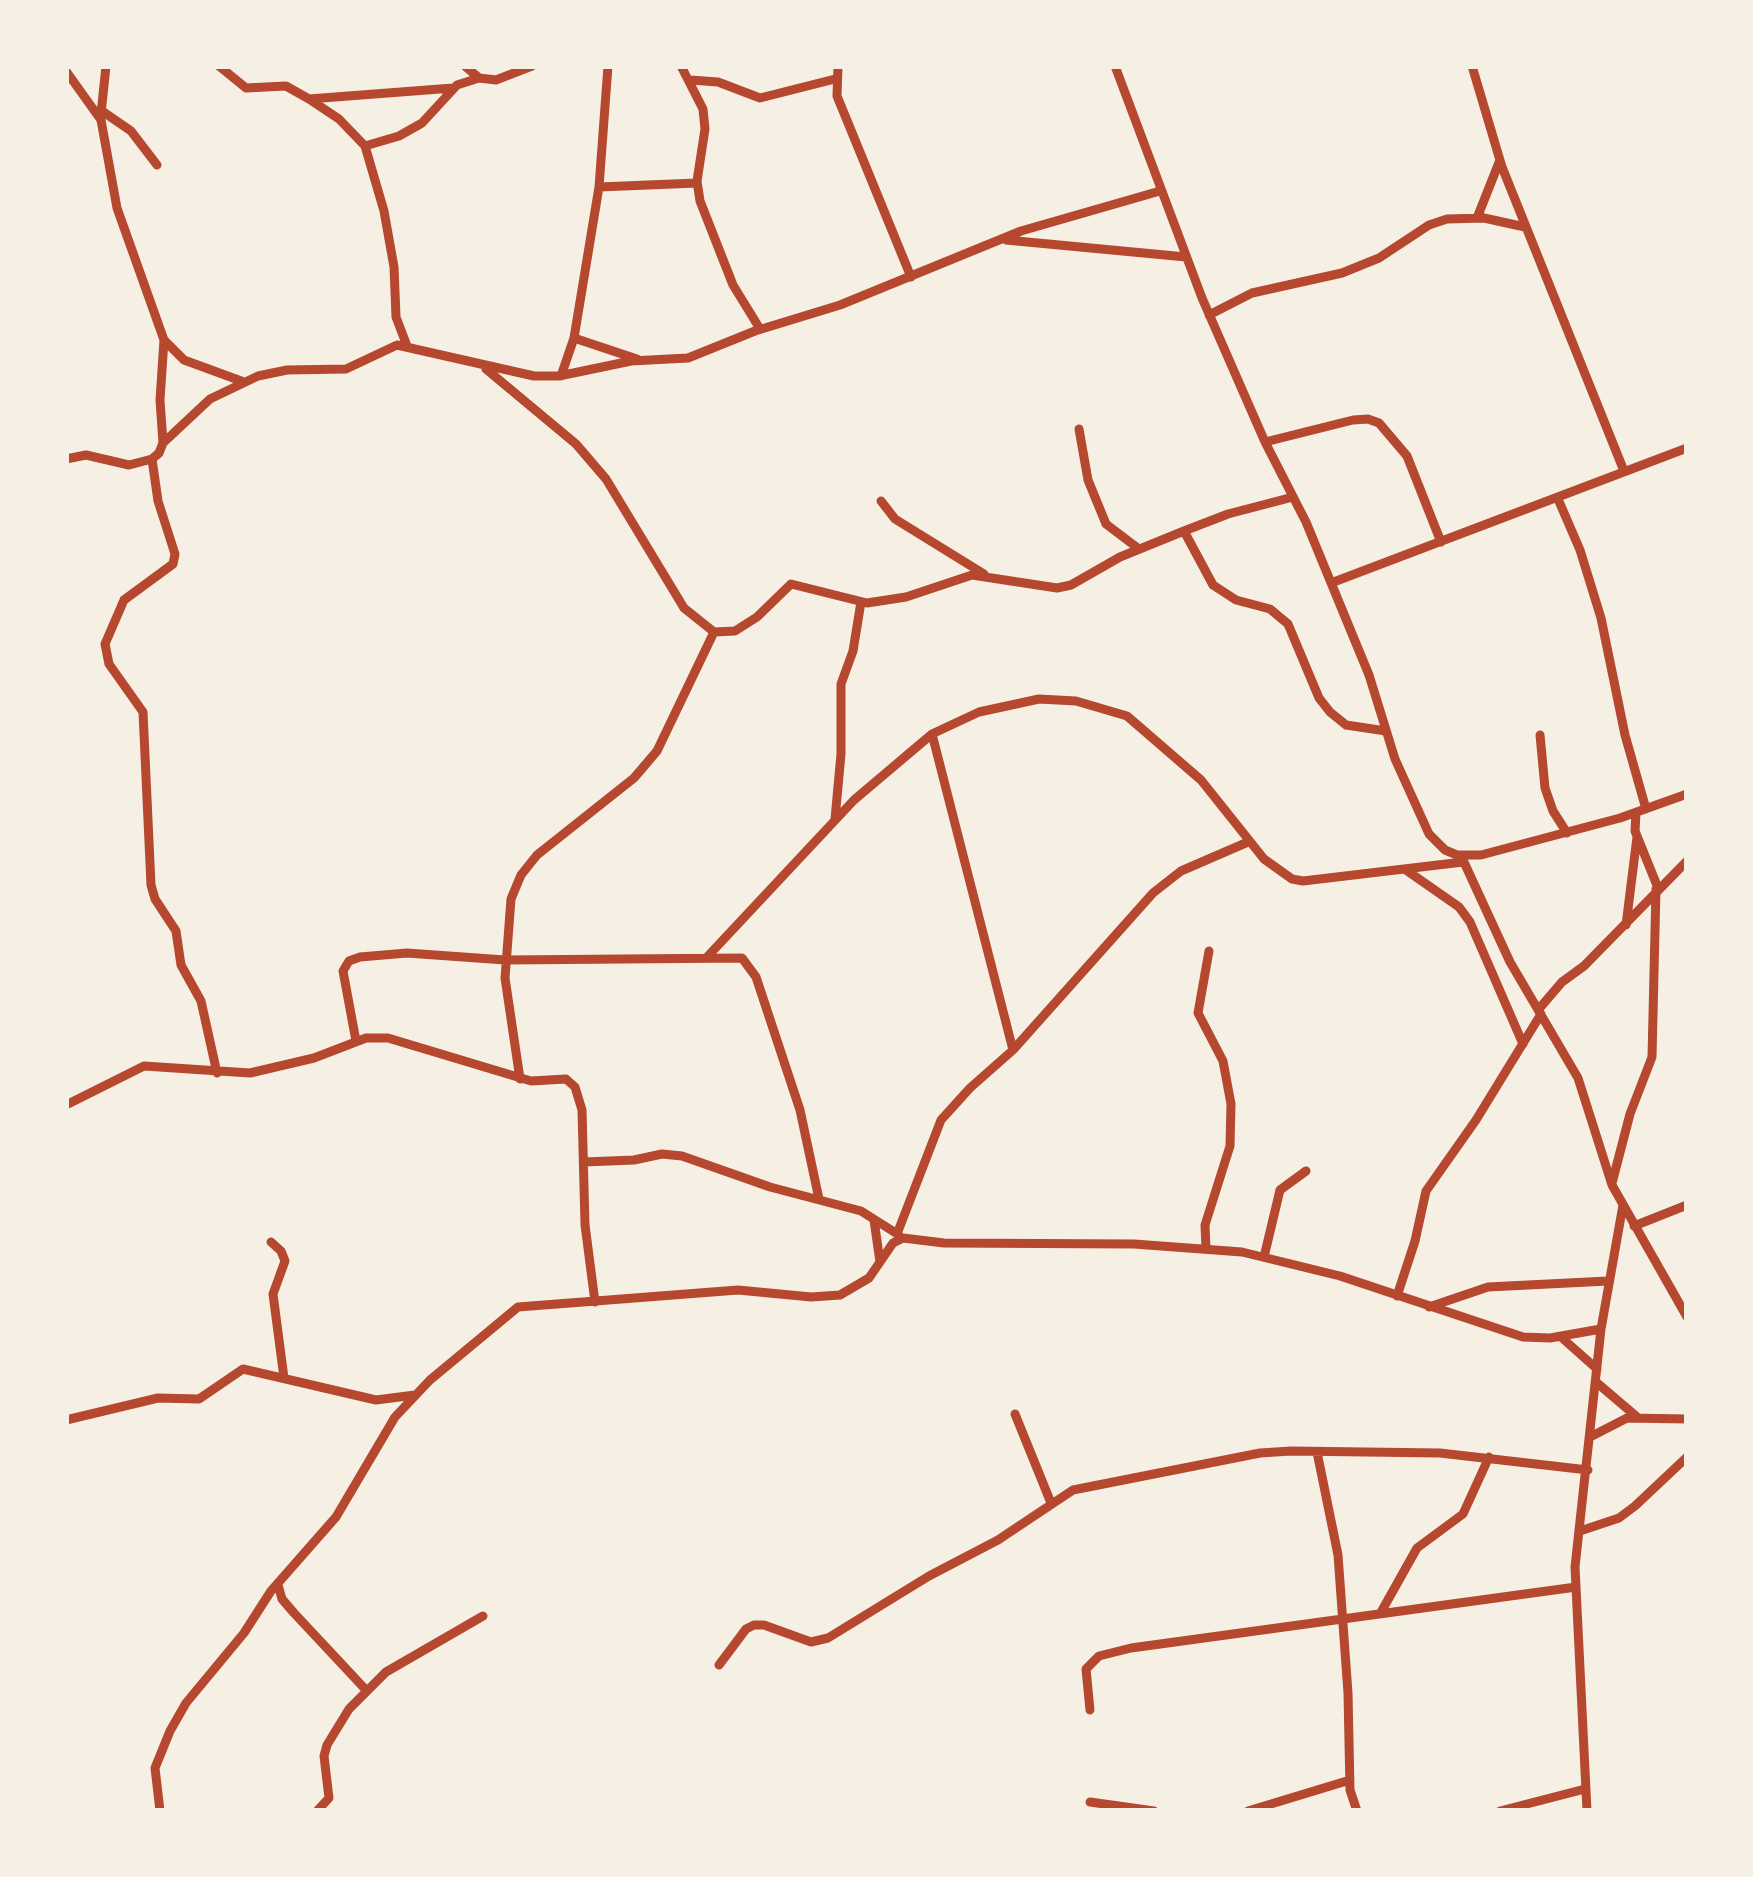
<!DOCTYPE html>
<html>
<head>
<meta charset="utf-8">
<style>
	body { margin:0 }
	#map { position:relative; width:1753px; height:1877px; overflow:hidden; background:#f6efe4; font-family:"Exo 2",sans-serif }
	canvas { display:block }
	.frame { position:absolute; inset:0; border:69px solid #f6efe4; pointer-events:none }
</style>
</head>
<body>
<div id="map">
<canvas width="1753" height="1877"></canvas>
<div class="frame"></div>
</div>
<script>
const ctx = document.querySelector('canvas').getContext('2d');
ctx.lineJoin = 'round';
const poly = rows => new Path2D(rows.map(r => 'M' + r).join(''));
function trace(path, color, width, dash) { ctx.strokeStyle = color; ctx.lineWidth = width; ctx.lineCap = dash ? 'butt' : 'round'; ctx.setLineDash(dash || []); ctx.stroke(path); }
trace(poly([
	[219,66,246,88,286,86,309,99,453,88],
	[465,66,479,78],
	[681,66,703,109,705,129,697,181,700,201,733,285,760,329],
	[838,66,837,96,911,277],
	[1115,66,1202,298,1265,442,1306,522,1369,675,1395,759,1429,834,1445,850,1457,855,1481,855,1620,818,1687,794],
	[1472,66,1502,167,1624,471],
	[66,71,101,120,117,208,164,340,184,360,244,382],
	[690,80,718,82,760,98,835,79],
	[309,99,339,119,365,146,384,211,394,267,396,317,407,346],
	[102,111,131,131,157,165],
	[101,114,106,66],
	[365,146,399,136,422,123,457,85,479,78,496,80,532,66],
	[599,187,697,183],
	[1477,218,1500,160],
	[1006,240,1186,257],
	[1209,315,1252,293,1342,273,1379,258,1429,225,1447,219,1484,218,1525,227],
	[574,338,637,359],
	[486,369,576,444,606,479,684,608,714,632,735,631,757,617,791,584,867,603,906,597,972,575,1057,588,1071,585,1120,557,1184,531,1228,514,1293,497],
	[561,376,574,338,599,187,608,66],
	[1079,429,1088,480,1106,524,1139,549],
	[1265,442,1353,420,1368,419,1379,423,1407,456,1441,542],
	[163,443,210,399,258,376,287,370,346,369,397,345,534,376,559,376,631,361,688,358,755,331,840,305,1021,231,1160,191],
	[66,459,86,455,129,465,152,459,159,453,163,443,160,400,164,340],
	[152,459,158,501,175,554,173,564,124,600,105,644,109,664,143,712,151,885,155,899,176,931,181,965,201,1001,217,1073],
	[1558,499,1580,550,1601,618,1625,735,1646,809],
	[881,501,895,519,984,574],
	[1184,531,1213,585,1236,600,1270,609,1288,624,1319,698,1330,712,1346,725,1386,731],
	[1331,583,1687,448],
	[932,734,1013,1050],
	[1540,735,1545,788,1553,811,1567,833],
	[1636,813,1635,831,1658,888],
	[835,819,841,754,841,684,853,651,861,602],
	[1463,860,1510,962,1578,1078,1612,1185,1687,1317],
	[1406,870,1459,907,1470,922,1523,1044],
	[1626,925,1637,837],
	[708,956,854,800,932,734,979,712,1039,699,1076,701,1127,716,1201,780,1264,859,1292,879,1303,881,1463,862],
	[1538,1010,1562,982,1584,966,1687,861],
	[356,1041,343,971,349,961,360,957,407,953,505,960,742,958,756,977,800,1110,819,1199],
	[520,1079,505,978,511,899,521,875,537,855,634,778,657,751,714,632],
	[66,1105,144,1066,250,1073,314,1058,366,1038,388,1038,531,1081,566,1079,575,1087,582,1110,585,1225,595,1302],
	[584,1162,634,1160,662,1154,682,1156,770,1187,861,1211,899,1235],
	[1612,1183,1630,1114,1652,1057,1656,889],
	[874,1220,880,1262],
	[1634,1226,1687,1205],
	[897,1234,941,1120,970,1088,1013,1050,1153,893,1181,871,1248,842],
	[271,1242,281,1251,285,1261,273,1294,284,1378],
	[1206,1249,1205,1225,1230,1146,1231,1104,1223,1061,1198,1013,1209,951],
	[1264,1257,1280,1190,1306,1171],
	[1397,1296,1415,1241,1426,1191,1476,1120,1541,1014],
	[1429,1307,1488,1287,1608,1281],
	[1561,1337,1597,1369],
	[1596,1382,1637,1417],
	[1015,1414,1051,1503],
	[66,1420,158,1398,199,1399,243,1369,376,1400,415,1395],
	[1592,1436,1627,1418,1687,1419],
	[1317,1452,1338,1555,1348,1693,1350,1790,1357,1811],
	[1580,1531,1619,1518,1635,1506,1687,1457],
	[278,1585,282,1599,294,1613,366,1690],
	[1380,1614,1417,1548,1463,1514,1489,1457],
	[719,1665,746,1629,754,1625,764,1625,811,1642,828,1638,929,1576,998,1540,1073,1490,1260,1453,1291,1451,1440,1453,1588,1470],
	[1090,1710,1086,1669,1099,1656,1131,1648,1576,1587],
	[1090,1802,1154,1811],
	[160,1811,155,1768,170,1731,186,1703,244,1633,271,1591,336,1517,395,1417,430,1380,518,1307,738,1290,811,1297,840,1295,869,1278,893,1243,903,1238,944,1243,1134,1244,1242,1252,1340,1276,1523,1337,1550,1338,1601,1329],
	[317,1811,329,1798,324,1756,327,1745,349,1709,386,1672,483,1616],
	[1248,1811,1350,1780],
	[1500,1811,1585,1789],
	[1587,1811,1575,1567,1601,1329,1623,1205]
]), '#b5482f', 9);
</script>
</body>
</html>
